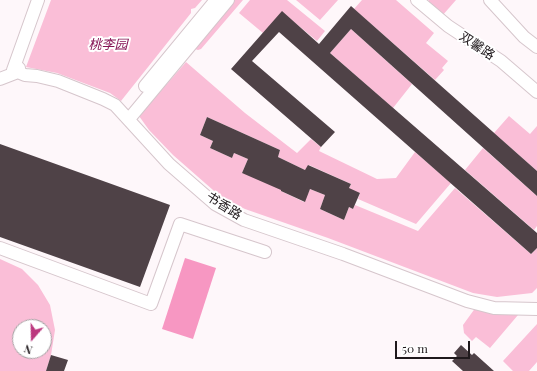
<!DOCTYPE html>
<html>
<head>
<meta charset="utf-8">
<style>
	body { margin:0 }
	#map { position:relative; width:537px; height:371px; overflow:hidden; background:#fef7fa; font-family:"Playfair Display",serif }
	canvas { display:block }
	.north { position:absolute; left:12px; top:319px; width:40px; height:40px; box-sizing:border-box; background:#fff; border:1px solid #a5a3a4; border-radius:50%; rotate:200deg; font-size:11px; font-weight:700; line-height:16px; text-align:center; color:#1f191c }
	.north::after { content:''; display:block; margin:auto; width:14px; height:18px; background:#bb387e; clip-path:polygon(50% 0,100% 100%,50% 72%,0 100%) }
	.scale { position:absolute; left:395px; top:341px; width:75px; height:18px; box-sizing:border-box; border:2px solid #1f191c; border-top:0; padding-left:5px; font-size:12px; line-height:14px; white-space:nowrap; color:#1f191c; -webkit-text-stroke:3px #fff; paint-order:stroke }
</style>
</head>
<body>
<div id="map">
<canvas width="537" height="371"></canvas>
<div class="north">N</div>
<div class="scale">50 m</div>
</div>
<script>
const ctx = document.querySelector('canvas').getContext('2d');
ctx.lineJoin = 'round';
function paint(path, color) { ctx.fillStyle = color; ctx.fill(path, 'evenodd'); }
const poly = rows => new Path2D(rows.map(r => 'M' + r).join(''));
function trace(path, color, width, dash) { ctx.strokeStyle = color; ctx.lineWidth = width; ctx.lineCap = dash ? 'butt' : 'round'; ctx.setLineDash(dash || []); ctx.stroke(path); }
function label(font, color, halo, rows, align = 'center') {
  ctx.font = font + ' "Playfair Display","Noto Sans SC",serif'; ctx.lineWidth = 4; ctx.setLineDash([]); ctx.textBaseline = 'middle'; ctx.strokeStyle = halo; ctx.fillStyle = color; for (const [text, x, y, turn = 0] of rows) {
    ctx.save(); ctx.translate(x, y); ctx.rotate((+turn || 0) * Math.PI / 180); ctx.textAlign = isNaN(turn) ? turn : align; if (halo) ctx.strokeText(text, 0, 0); ctx.fillText(text, 0, 0); ctx.restore();
  }
}
paint(poly([
	[51,0,202,0,195,8,191,9,191,13,121,101,110,93,57,73,26,67],
	[229,0,243,0,201,49,198,50,195,49],
	[250,0,287,0,325,31,317,41,282,12,263,33,239,13],
	[296,0,338,0,320,20],
	[362,0,396,0,434,33,426,43,448,61,442,68,444,70,435,80,354,9],
	[429,0,456,0,442,16,427,3],
	[351,29,412,84,393,108,330,53],
	[186,62,245,113,297,153,311,139,321,147,319,151,377,179,396,178,415,152,451,183,416,224,358,199,360,193,345,197,351,184,309,165,305,170,278,157,280,150,207,117,200,135,213,141,210,148,232,158,234,153,248,159,242,173,287,177,281,191,304,202,310,189,325,195,320,209,344,220,349,207,353,209,355,205,418,231,455,188,531,254,537,248,537,288,532,293,497,297,473,293,328,238,245,209,221,197,173,155,149,130,139,116],
	[509,116,530,134,537,126,537,171,494,133],
	[483,148,537,196,537,226,534,230,465,170],
	[0,259,22,269,38,285,50,305,55,330,51,355,46,371,0,371],
	[20,327,44,327,44,351,20,351],
	[476,307,501,314,518,315,490,348,476,337,472,341,464,333,463,325],
	[537,324,537,362,529,371,513,371,503,361]
]), '#fabed7');
paint(poly([
	[185,258,216,268,193,339,162,329]
]), '#f797c2');
paint(poly([
	[351,6,537,171,537,196,351,29,330,53,537,233,537,248,531,254,279,32,252,61,335,132,321,147,231,69,282,11,319,44],
	[207,117,280,150,278,157,305,170,308,165,351,184,349,188,360,193,353,209,349,207,344,220,320,209,325,195,310,189,305,202,281,191,281,190,242,173,248,159,234,153,232,158,210,148,213,141,200,135],
	[0,144,170,205,140,287,0,237],
	[461,345,472,355,474,353,494,371,463,371,452,361,457,356,454,353],
	[51,355,68,360,64,371,46,371]
]), '#4f4247');
const street = poly([
	[38,0,13,70,25,75,37,76,58,81,103,99,115,105,169,164,215,204,244,220,343,254,467,301,494,308,537,309],
	[417,0,448,26,501,61,537,92],
	[490,0,524,37,537,47],
	[0,79,18,72,19,68],
	[145,86,216,0],
	[129,119,228,0],
	[0,248,151,304,180,224,265,252]
]);
trace(street, '#d6c6cc', 14);
trace(street, '#fff', 12);
label('italic 13px', '#851455', '#fff', [
	["桃李园",108,45]
]);
label('13px', '#1f191c', '#fff', [
	["双馨路",477,46,34],
	["书香路",224,206,32]
]);
</script>
</body>
</html>
